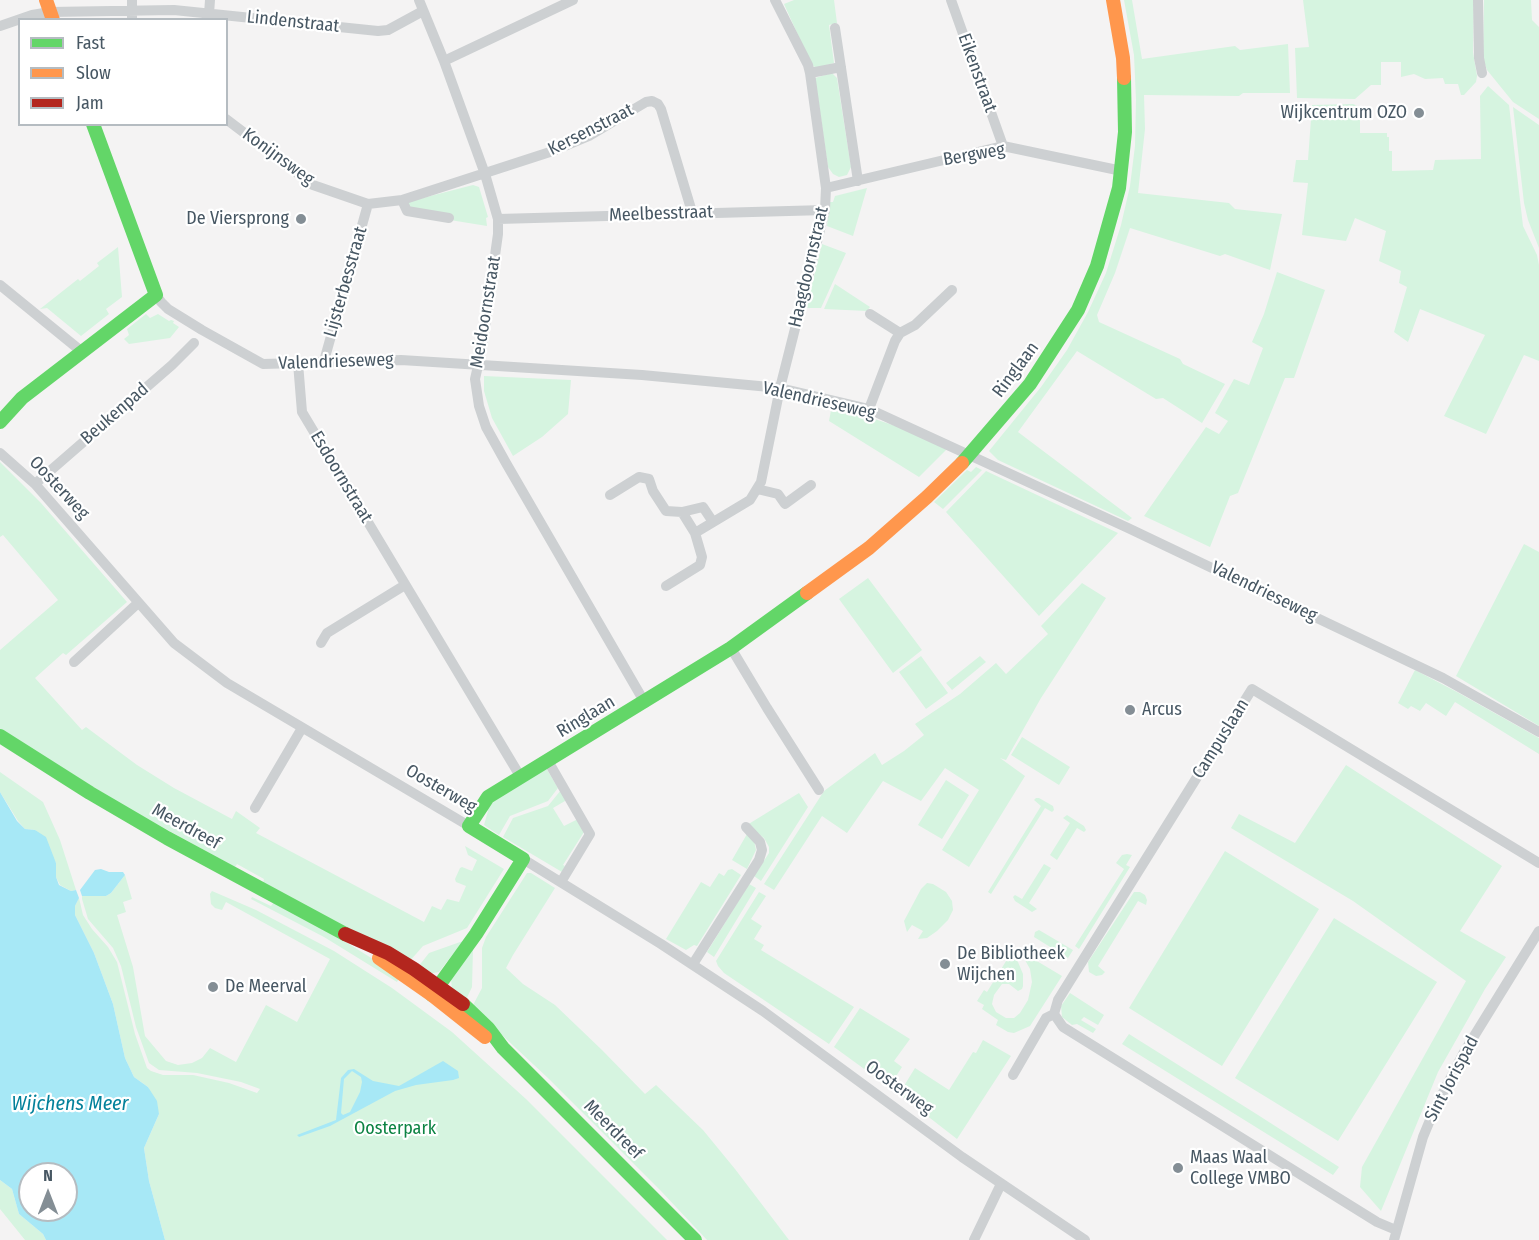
<!DOCTYPE html>
<html>
<head>
<meta charset="utf-8">
<style>
	body { margin:0 }
	#map { position:relative; width:1539px; height:1240px; overflow:hidden; background:#f4f3f3; font-family:"Fira Sans Condensed",sans-serif }
	canvas { display:block }
	.legend { position:absolute; left:18px; top:18px; width:210px; height:108px; box-sizing:border-box; background:#fff; border:2px solid #b5bcc1; margin:0; padding:8px 10px; list-style:none; font-size:18px; color:#475763 }
	.legend li { display:flex; align-items:center; gap:12px; height:30px }
	.legend b { width:30px; border:2px solid #b5bcc1 }
	.north { position:absolute; left:18px; top:1162px; width:60px; height:60px; box-sizing:border-box; background:#fff; border:2px solid #b5bcc1; border-radius:50%; rotate:0deg; font-size:16px; font-weight:700; line-height:24px; text-align:center; color:#475763 }
	.north::after { content:''; display:block; margin:auto; width:21px; height:27px; background:#848e95; clip-path:polygon(50% 0,100% 100%,50% 72%,0 100%) }
</style>
</head>
<body>
<div id="map">
<canvas width="1539" height="1240"></canvas>
<ul class="legend">
<li><b style="height:8px;background:#63d668"></b>Fast</li>
<li><b style="height:8px;background:#ff974d"></b>Slow</li>
<li><b style="height:8px;background:#b3261e"></b>Jam</li>
</ul>
<div class="north">N</div>
</div>
<script>
const ctx = document.querySelector('canvas').getContext('2d');
ctx.lineJoin = 'round';
function paint(path, color) { ctx.fillStyle = color; ctx.fill(path, 'evenodd'); }
const poly = rows => new Path2D(rows.map(r => 'M' + r).join(''));
function trace(path, color, width, dash) { ctx.strokeStyle = color; ctx.lineWidth = width; ctx.lineCap = dash ? 'butt' : 'round'; ctx.setLineDash(dash || []); ctx.stroke(path); }
function label(font, color, halo, rows, align = 'center') {
  ctx.font = font + ' "Fira Sans Condensed",sans-serif'; ctx.lineWidth = 4.5; ctx.setLineDash([]); ctx.textBaseline = 'middle'; ctx.strokeStyle = halo; ctx.fillStyle = color; for (const [text, x, y, turn = 0] of rows) {
    ctx.save(); ctx.translate(x, y); ctx.rotate((+turn || 0) * Math.PI / 180); ctx.textAlign = isNaN(turn) ? turn : align; if (halo) ctx.strokeText(text, 0, 0); ctx.fillText(text, 0, 0); ctx.restore();
  }
}
paint(poly([
	[794,0,834,0,837,23,829,25,834,63,816,68,811,64,784,4],
	[1124,0,1132,0,1142,59,1235,46,1240,50,1288,44,1290,93,1243,93,1239,96,1144,95,1145,129,1138,193,1229,203,1235,209,1282,214,1270,270,1225,254,1220,256,1130,228,1115,273,1097,315,1099,322,1180,359,1183,364,1225,384,1202,423,1163,398,1156,399,1077,351,1018,432,1132,518,1128,521,998,460,989,451,1041,387,1067,350,1088,312,1106,273,1121,225,1130,186,1135,146,1136,100,1134,55],
	[1303,0,1474,0,1473,52,1477,76,1476,82,1464,95,1461,95,1458,84,1445,84,1443,78,1425,79,1414,74,1401,77,1401,62,1381,62,1381,85,1371,85,1355,99,1297,98,1295,48,1309,47],
	[1484,0,1531,0,1532,20,1539,27,1539,119,1513,102,1487,70,1483,59],
	[832,73,837,78,851,167,847,175,839,177,833,174,828,167,815,78],
	[1488,86,1509,105,1523,226,1537,255,1539,265,1539,361,1524,355,1486,434,1444,416,1485,335,1420,309,1408,342,1394,332,1407,287,1399,283,1401,271,1379,261,1386,231,1355,218,1346,241,1302,235,1308,183,1293,182,1296,160,1308,160,1312,105,1353,104,1360,107,1360,133,1387,133,1387,137,1389,137,1389,151,1392,151,1392,171,1433,170,1435,160,1481,159,1480,96],
	[1513,107,1539,125,1539,248,1528,220,1524,203],
	[473,185,479,187,488,217,486,218,487,226,450,220,410,207,407,202],
	[867,188,853,236,827,226,830,202,833,202,835,196],
	[822,244,846,253,821,308,806,308],
	[118,247,122,297,106,309,109,314,81,336,47,308,40,309,78,279,80,281,99,266,97,263],
	[1277,272,1325,290,1294,378,1285,378,1238,493,1230,496,1210,547,1144,516,1206,427,1219,434,1228,421,1215,413,1234,379,1249,385,1263,348,1252,342,1264,314],
	[835,284,870,307,867,311,824,309],
	[146,314,150,318,158,314,169,321,171,320,174,321,173,323,179,327,170,338,129,344,124,339,129,335,127,329],
	[484,376,571,380,568,414,542,437,513,456,492,418,484,391],
	[832,405,908,430,947,449,919,477,829,421],
	[0,462,41,503,127,602,66,655,63,653,35,678,82,730,86,727,137,765,174,788,232,819,236,811,260,828,256,833,424,922,432,906,441,910,447,899,459,902,466,886,456,882,455,879,460,868,462,867,472,871,477,860,468,855,465,846,504,869,467,928,423,946,409,962,263,883,264,879,237,864,235,867,124,806,0,729,0,650,58,600,3,535,0,537],
	[976,467,982,470,943,509,934,502,967,470,971,472],
	[986,471,1118,533,1039,616,946,512],
	[1524,544,1539,552,1539,726,1456,676],
	[868,578,922,650,893,673,839,599],
	[1082,583,1106,598,1041,698,1006,760,1000,758,1025,776,969,867,942,850,979,790,945,768,921,801,883,781,847,833,822,816,774,890,764,884,824,791,875,753,882,765,904,751,924,735,915,724,960,694,996,663,1006,674,1048,634,1041,626],
	[921,656,948,693,926,709,899,672],
	[980,656,986,662,952,690,946,683],
	[1415,670,1457,692,1539,738,1539,754,1455,702,1446,716,1426,703,1420,711,1411,706,1408,709,1398,703],
	[1022,737,1070,767,1059,785,1011,755],
	[1346,765,1502,866,1460,931,1506,957,1485,989,1438,1072,1381,1211,1360,1187,1362,1167,1466,981,1353,901,1231,828,1239,814,1295,843],
	[546,768,558,788,548,801,510,816,499,835,484,825,488,811,486,809,489,804],
	[0,772,43,802,60,840,76,890,71,891,60,885,56,877,56,863,35,830,25,829,18,821,0,792],
	[946,780,969,795,942,839,918,825],
	[561,790,566,798,565,801,553,808,564,826,578,819,584,832,563,865,565,866,562,872,503,837,513,818,548,806],
	[799,793,808,807,761,881,754,876,769,853,769,847,764,838,747,825],
	[1036,798,1039,798,1053,806,1054,810,1052,812,1045,808,991,894,988,892,1041,806,1034,800],
	[1067,815,1084,826,1086,830,1084,832,1077,828,1057,860,1050,855,1070,823,1063,818],
	[747,834,754,840,756,850,747,869,732,860],
	[1225,851,1319,909,1222,1066,1129,1008],
	[1127,854,1132,855,1126,865,1130,867,1079,949,1075,946,1124,869,1116,863,1122,855],
	[1044,864,1051,868,1029,903,1037,909,1032,912,1015,901,1013,897,1015,895,1022,899],
	[732,869,741,875,697,946,694,945,686,950,666,939,701,882,710,887,719,873,724,876,728,870],
	[527,873,531,873,555,888,513,955,506,968,523,984,555,1005,602,1050,645,1094,656,1085,703,1130,735,1169,789,1240,707,1240,660,1190,549,1079,472,1007,482,988,482,948,486,937],
	[125,875,132,899,123,902,126,912,117,915,133,967,145,1036,166,1061,178,1065,192,1063,202,1058,210,1048,236,1062,266,1005,297,1022,330,959,226,902,222,910,215,908,211,904,210,894,212,891,256,910,334,951,392,988,452,1032,526,1099,667,1240,165,1240,149,1181,144,1148,159,1114,148,1087,134,1077,125,1058,113,1004,94,953,75,915,75,906,79,898,83,915,92,929,108,947,117,962,135,1034,147,1068,151,1071,163,1075,193,1075,229,1083,257,1093,260,1089,241,1082,197,1073,159,1070,149,1063,136,1027,121,966,113,948,88,919,82,899,82,896,94,895,106,896,111,893],
	[927,883,933,884,946,892,952,901,953,910,948,920,937,931,927,938,918,939,923,931,912,925,907,932,904,921,921,889],
	[749,884,756,888,714,957,707,952],
	[759,892,766,896,751,919,762,926,754,939,764,945,761,950,854,1007,829,1044,724,973,718,966,716,961],
	[1134,892,1140,892,1145,895,1147,900,1146,905,1138,901,1098,966,1105,972,1102,975,1096,976,1089,972,1088,962],
	[252,897,271,906,274,902,333,934,400,976,397,982,324,937,251,899],
	[1334,918,1437,982,1338,1141,1235,1078],
	[1039,930,1073,950,1068,958,1034,937,1035,932],
	[463,941,439,972,428,974,418,967,429,953],
	[473,949,472,987,465,1002,452,991,451,978],
	[1020,951,1062,976,1030,1026,1014,1033,1008,1032,996,1025,998,1020,982,1009,984,1005,977,1001,984,990,987,992,1011,953,1018,962,1023,974,1023,986,1022,989,1018,991,1009,984,1002,984,994,995,992,1004,996,1012,1006,1018,1014,1018,1020,1013,1028,1000,1032,982,1030,969],
	[1070,993,1104,1015,1098,1025,1084,1017,1081,1020,1096,1029,1093,1033,1077,1024,1072,1025,1062,1017,1061,1006],
	[860,1008,910,1039,894,1061,902,1067,889,1087,834,1047],
	[1129,1034,1258,1115,1339,1167,1333,1175,1122,1044],
	[983,1040,1011,1056,957,1139,899,1094,915,1068,949,1090,973,1052,976,1053],
	[0,1180,12,1189,19,1214,43,1234,46,1240,25,1240,0,1209]
]), '#d6f4e0');
paint(poly([
	[0,792,17,821,25,829,35,830,46,837,56,863,56,877,59,885,71,891,76,890,79,898,75,906,75,915,94,953,113,1004,125,1058,134,1077,148,1087,157,1101,159,1114,144,1148,149,1181,165,1240,46,1240,43,1234,19,1214,12,1189,0,1180],
	[30,1174,66,1174,66,1210,30,1210],
	[101,869,109,872,123,872,125,875,111,893,106,896,82,896,80,890,95,870],
	[443,1061,458,1071,459,1078,453,1080,416,1085,395,1091,330,1126,299,1137,297,1135,336,1120,341,1078,348,1070,354,1069,373,1081,399,1086],
	[352,1071,361,1077,362,1082,360,1092,350,1112,343,1115,341,1113,344,1079]
]), '#a7e8f6');
trace(poly([
	[132,0,132,20],
	[419,0,444,61,485,174,498,219,498,234,482,348,475,379,479,406,486,427,506,463,645,703],
	[951,0,1003,146],
	[1478,0,1479,58,1482,73],
	[209,14,210,0],
	[0,26,32,15,50,12,174,10,378,31,388,30,423,11],
	[835,28,858,181],
	[444,61,573,0],
	[810,73,841,67],
	[226,119,313,185,368,204,402,200,553,151,589,136,646,102,652,101,658,104,661,109,692,212],
	[826,188,1003,146,1122,171],
	[402,200,407,211,449,218],
	[498,219,825,210],
	[0,285,81,351],
	[156,295,161,302,168,309,202,330,263,364,401,360,642,375,780,388,869,409,1128,528,1443,678,1539,732],
	[870,314,900,333],
	[324,361,368,204],
	[298,363,302,412,520,776],
	[869,409,895,341,900,333,915,325,952,290],
	[0,453,35,484,174,643,227,683,469,826],
	[35,484,172,365,194,343],
	[757,489,778,494,785,504,811,485],
	[610,495,639,477,649,479,653,491,666,511,682,512,703,507,713,522],
	[682,512,695,533,750,500,761,482,780,388,825,210,826,188,810,73,808,65,775,0],
	[666,586,700,565,702,557,695,533],
	[321,643,327,633,405,585],
	[731,648,767,708,819,790],
	[74,662,138,603],
	[548,761,590,834,561,882],
	[255,808,302,728],
	[523,859,661,944,763,1011,962,1157,1085,1240],
	[693,964,759,860,762,850,760,842,746,827],
	[1013,1075,1046,1018,1054,1014],
	[1396,1230,1377,1222,1063,1027,1054,1014,1058,1000,1252,689,1539,863],
	[974,1240,1001,1184],
	[1394,1240,1423,1137,1435,1108,1463,1054,1539,931]
]), '#cdd0d2', 10);
trace(poly([
	[0,422,22,398,156,295,93,124],
	[962,463,1030,384,1078,310,1097,266,1119,188,1125,132,1124,78],
	[0,736,90,793,167,838,345,934],
	[432,995,476,934,523,859,469,826,488,797,731,648,807,593],
	[463,1004,488,1028,503,1048,695,1240]
]), '#63d668', 14);
trace(poly([
	[46,0,53,20],
	[1113,0,1123,58,1124,78],
	[807,593,869,548,927,497,962,463],
	[379,958,432,995,485,1037]
]), '#ff974d', 14);
trace(poly([
	[345,934,388,953,414,969,463,1004]
]), '#b3261e', 14);
for (const [x, y, r, color] of [
	[1419,113,6,"#848e95"],
	[301,219,6,"#848e95"],
	[1130,710,6,"#848e95"],
	[945,964,6,"#848e95"],
	[213,987,6,"#848e95"],
	[1178,1168,6,"#848e95"]
]) { const dot = new Path2D(); dot.arc(x, y, r, 0, 2 * Math.PI); ctx.fillStyle = color; ctx.fill(dot); trace(dot, '#fff', 2); }
label('18px', '#475763', '#fff', [
	["Lindenstraat",293,22,6],
	["Eikenstraat",977,73,70],
	["Kersenstraat",591,130,-27],
	["Bergweg",974,155,-10],
	["Konijnsweg",278,157,36],
	["Meelbesstraat",661,214,-2],
	["Haagdoornstraat",809,267,-77],
	["Lijsterbesstraat",346,282,-74],
	["Meidoornstraat",486,312,-81],
	["Valendrieseweg",336,362,-2],
	["Ringlaan",1016,370,-53],
	["Valendrieseweg",819,401,13],
	["Beukenpad",115,414,-41],
	["Esdoornstraat",341,477,59],
	["Oosterweg",59,488,47],
	["Valendrieseweg",1264,592,26],
	["Ringlaan",586,717,-31],
	["Campuslaan",1221,739,-58],
	["Oosterweg",441,789,30],
	["Meerdreef",186,827,29],
	["Sint Jorispad",1452,1079,-62],
	["Oosterweg",899,1088,36],
	["Meerdreef",613,1130,45]
]);
label('18px', '#475763', '#fff', [
	["Wijkcentrum OZO",1407,113,"right"],
	["De Viersprong",289,219,"right"],
	["Arcus",1142,710],
	["De Bibliotheek",957,954],
	["Wijchen",957,975],
	["De Meerval",225,987],
	["Maas Waal",1190,1158],
	["College VMBO",1190,1179]
], 'left');
label('18px', '#0c8343', '#fff', [
	["Oosterpark",395,1129]
]);
label('italic 20px', '#03819b', '#fff', [
	["Wijchens Meer",70,1104]
]);
</script>
</body>
</html>
